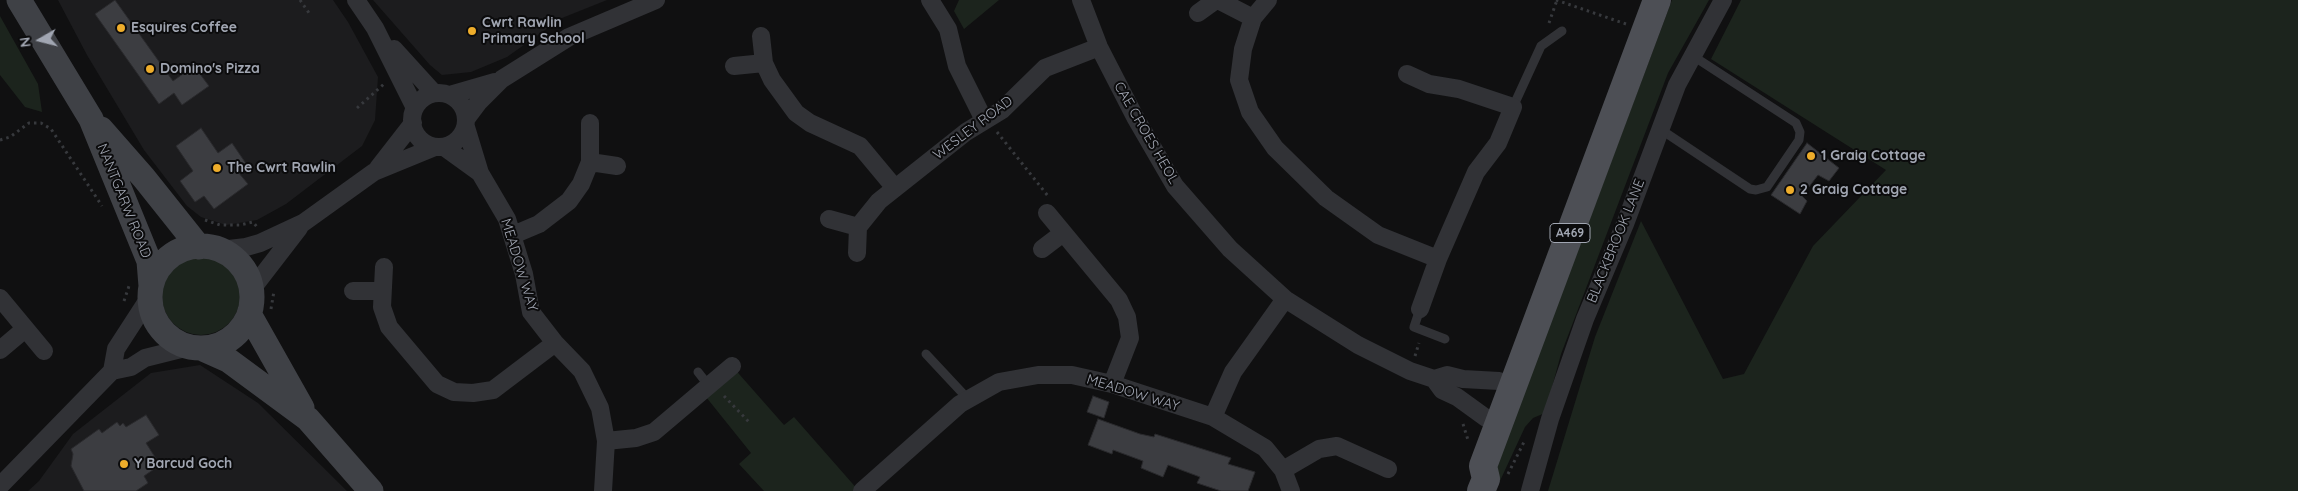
<!DOCTYPE html>
<html>
<head>
<meta charset="utf-8">
<style>
	body { margin:0 }
	#map { position:relative; width:2298px; height:491px; overflow:hidden; background:#101011; font-family:Quicksand,sans-serif }
	canvas { display:block }
	.north { position:absolute; left:15px; top:15px; width:50px; height:50px; -webkit-text-stroke:4px #0b0b0c; paint-order:stroke; rotate:262deg; font-size:14px; font-weight:700; line-height:20px; text-align:center; color:#a1a6b2 }
	.north::after { content:''; display:block; margin:auto; width:18px; height:22px; background:#a1a6b2; clip-path:polygon(50% 0,100% 100%,50% 72%,0 100%) }
</style>
</head>
<body>
<div id="map">
<canvas width="2298" height="491"></canvas>
<div class="north">N</div>
</div>
<script>
const ctx = document.querySelector('canvas').getContext('2d');
ctx.lineJoin = 'round';
function paint(path, color) { ctx.fillStyle = color; ctx.fill(path, 'evenodd'); }
const poly = rows => new Path2D(rows.map(r => 'M' + r).join(''));
function trace(path, color, width, dash) { ctx.strokeStyle = color; ctx.lineWidth = width; ctx.lineCap = dash ? 'butt' : 'round'; ctx.setLineDash(dash || []); ctx.stroke(path); }
function label(font, color, halo, rows, align = 'center') {
  ctx.font = font + ' Quicksand,sans-serif'; ctx.lineWidth = 4; ctx.setLineDash([]); ctx.textBaseline = 'middle'; ctx.strokeStyle = halo; ctx.fillStyle = color; for (const [text, x, y, turn = 0] of rows) {
    ctx.save(); ctx.translate(x, y); ctx.rotate((+turn || 0) * Math.PI / 180); ctx.textAlign = isNaN(turn) ? turn : align; if (halo) ctx.strokeText(text, 0, 0); ctx.fillText(text, 0, 0); ctx.restore();
  }
}
paint(poly([
	[58,0,333,0,348,22,378,77,375,120,362,146,286,204,257,220,226,225,201,217,187,206,144,150,87,55],
	[373,0,607,0,562,18,507,57,471,72,442,75,430,65],
	[200,365,258,403,347,491,28,491,39,481,73,434,151,373]
]), '#1c1c1e');
paint(poly([
	[959,0,999,0,964,29,954,11],
	[1672,0,1709,0,1668,73,1561,354,1545,413,1533,418,1525,427,1499,483,1489,486],
	[1741,0,2298,0,2298,491,1548,491,1595,337,1641,221,1723,379,1744,374,1813,246,1886,170,1711,59],
	[0,16,38,84,42,112,25,107,0,75],
	'162 296a39 39 0 1 1 78 0a39 39 0 1 1-78 0Z',
	[732,366,784,425,794,417,859,491,764,491,739,464,751,453,702,392]
]), '#1c241d');
const building = poly([
	[115,0,173,81,194,66,209,86,182,105,174,93,159,104,95,14,115,0],
	[201,128,218,153,232,143,247,165,238,172,248,184,214,209,204,196,195,202,180,181,193,171,176,146,201,128],
	[1807,143,1839,168,1829,181,1818,175,1802,196,1807,201,1800,214,1771,195,1807,143],
	[1093,396,1109,402,1104,418,1087,412,1093,396],
	[146,415,159,435,146,443,160,465,144,476,148,483,136,491,84,491,71,466,73,454,71,449,99,429,102,433,117,422,120,426,123,423,126,427,146,415],
	[1098,419,1140,434,1154,437,1155,434,1231,458,1228,464,1255,472,1248,491,1221,491,1197,483,1200,477,1168,465,1163,477,1141,468,1143,461,1113,450,1112,454,1088,445,1098,419]
]);
paint(building, '#3c3d41');
trace(building, '#2a2a2d', 1);
trace(poly([
	[300,0,309,13],
	[1556,0,1626,24],
	[1549,23,1557,0],
	[357,108,384,84],
	[997,132,1048,196],
	[0,140,10,137,29,123,41,123,51,129,102,206],
	[205,220,220,225,240,225,253,222,257,227],
	[124,301,129,286],
	[271,309,274,291],
	[1415,356,1419,343],
	[724,396,749,422],
	[1463,424,1468,440],
	[1508,474,1524,442]
]), '#37393d', 3, [2.5, 4]);
trace(poly([
	[1513,107,1541,46,1562,31],
	[1660,129,1750,189,1756,190,1767,187,1799,140,1800,132,1796,123,1693,56],
	[1420,309,1414,327,1445,339],
	[926,354,968,399],
	[698,372,709,386]
]), '#313236', 9);
trace(poly([
	[356,0,375,28,415,108],
	[930,0,948,29,957,66,984,120],
	[1081,0,1099,47,1135,117,1175,186,1230,249,1285,299,1358,345,1410,371,1434,379,1442,390,1457,397,1486,418,1498,423],
	[1218,0,1253,18],
	[1268,0,1253,18,1243,49,1239,80,1250,112,1275,148,1326,198,1378,235,1438,259,1476,172,1498,143,1513,107,1459,89,1429,84,1407,74],
	[1198,13,1216,0],
	[761,36,764,63,772,80,796,113,810,123,860,146,895,188],
	[394,49,434,93],
	[734,66,764,63],
	'412 120a27 27 0 1 1 54 0a27 27 0 1 1-54 0Z',
	[450,95,495,82],
	[466,119,478,103,502,79,569,37,656,0],
	[444,147,480,173,466,127],
	[590,162,617,166],
	[378,168,413,123],
	[480,173,507,219,524,274,531,312,555,343,582,371,600,408,606,441,603,491],
	[1047,213,1119,300,1127,317,1130,338,1112,384],
	[829,219,858,227,879,201,966,132,1002,110,1045,68,1099,47],
	[513,235,539,224,569,201,581,184,590,162,590,123],
	[1042,249,1063,233],
	[220,250,246,247,260,243,303,223,374,172,435,147],
	[857,253,858,227],
	[384,267,382,307,389,327,437,384,454,392,473,393,493,390,555,343],
	[252,289,299,228],
	[353,291,382,291],
	[0,298,44,351],
	[1420,309,1438,259],
	[0,350,25,329],
	[112,371,116,349,151,295],
	[1434,379,1447,375,1463,379,1499,381,1512,385],
	[1213,417,1265,448,1283,470,1291,491],
	[606,441,636,438,654,432,732,366],
	[1283,470,1319,449,1337,446,1388,469],
	[0,486,112,371,131,367,145,358,189,347],
	[862,491,960,404,999,382,1038,375,1072,375,1112,384,1213,417,1233,372,1285,299],
	[1530,491,1550,419,1585,319,1625,224,1677,85,1723,0]
]), '#313236', 18);
trace(poly([
	[19,0,91,119,149,261,151,286],
	[101,129,144,178,199,247],
	'150 297a51 51 0 1 1 102 0a51 51 0 1 1-102 0Z',
	[249,314,302,408],
	[201,348,228,360,308,419,371,491]
]), '#3f4146', 25);
trace(poly([
	[1481,491,1486,479,1483,466,1657,0]
]), '#4d4f55', 28);
for (const [x, y, r, color] of [
	[121,28,5,"#eead2b"],
	[472,31,5,"#eead2b"],
	[150,69,5,"#eead2b"],
	[1811,156,5,"#eead2b"],
	[217,168,5,"#eead2b"],
	[1790,190,5,"#eead2b"],
	[124,464,5,"#eead2b"]
]) { const dot = new Path2D(); dot.arc(x, y, r, 0, 2 * Math.PI); ctx.fillStyle = color; ctx.fill(dot); trace(dot, '#0b0b0c', 2); }
for (const [x, y, w] of [
	[1570,233,40]
]) { const box = new Path2D(); box.roundRect(x - w / 2, y - 9.5, w, 19, 4); ctx.fillStyle = '#0b0b0c'; ctx.fill(box); trace(box, '#a1a6b2', 1); }
label('bold 12px', '#a1a6b2', null, [
	["A469",1570,233]
]);
label('bold 14px', '#a1a6b2', '#0b0b0c', [
	["Cwrt Rawlin",482,23],
	["Primary School",482,39],
	["Esquires Coffee",131,28],
	["Domino's Pizza",160,69],
	["1 Graig Cottage",1821,156],
	["The Cwrt Rawlin",227,168],
	["2 Graig Cottage",1800,190],
	["Y Barcud Goch",134,464]
], 'left');
label('14px', '#a1a6b2', '#0b0b0c', [
	["WESLEY ROAD",973,128,-37],
	["CAE CROES HEOL",1146,133,60],
	["NANTGARW ROAD",124,201,68],
	["BLACKBROOK LANE",1616,241,-68],
	["MEADOW WAY",519,265,73],
	["MEADOW WAY",1133,393,17]
]);
</script>
</body>
</html>
